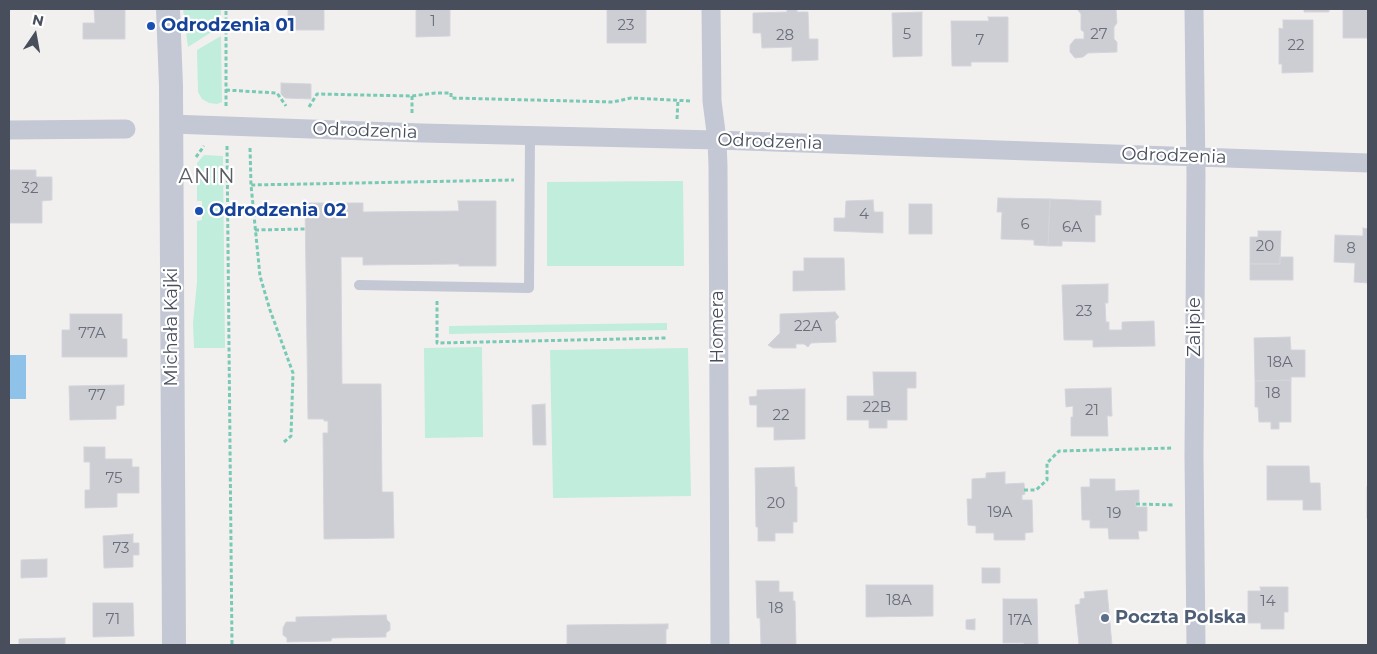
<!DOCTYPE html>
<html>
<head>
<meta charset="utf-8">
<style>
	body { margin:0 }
	#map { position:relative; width:1377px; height:654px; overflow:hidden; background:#f2f0ef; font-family:Montserrat,sans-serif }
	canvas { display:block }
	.frame { position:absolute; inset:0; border:10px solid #484e5c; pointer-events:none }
	.north { position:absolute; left:10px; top:10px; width:50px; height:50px; -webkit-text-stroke:4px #fff; paint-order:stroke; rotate:12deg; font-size:14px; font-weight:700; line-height:20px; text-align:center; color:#484e5c }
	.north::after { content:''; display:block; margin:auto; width:18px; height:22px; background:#484e5c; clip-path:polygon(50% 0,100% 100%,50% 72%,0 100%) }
</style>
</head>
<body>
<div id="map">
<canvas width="1377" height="654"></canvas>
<div class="frame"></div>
<div class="north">N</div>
</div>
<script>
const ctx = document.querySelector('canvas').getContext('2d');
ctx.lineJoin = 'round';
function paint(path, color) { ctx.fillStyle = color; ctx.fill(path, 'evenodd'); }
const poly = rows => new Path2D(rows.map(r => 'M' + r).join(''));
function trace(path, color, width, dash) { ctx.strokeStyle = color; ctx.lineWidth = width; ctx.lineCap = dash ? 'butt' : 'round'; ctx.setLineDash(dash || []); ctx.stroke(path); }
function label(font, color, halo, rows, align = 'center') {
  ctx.font = font + ' Montserrat,sans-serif'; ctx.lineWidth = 4.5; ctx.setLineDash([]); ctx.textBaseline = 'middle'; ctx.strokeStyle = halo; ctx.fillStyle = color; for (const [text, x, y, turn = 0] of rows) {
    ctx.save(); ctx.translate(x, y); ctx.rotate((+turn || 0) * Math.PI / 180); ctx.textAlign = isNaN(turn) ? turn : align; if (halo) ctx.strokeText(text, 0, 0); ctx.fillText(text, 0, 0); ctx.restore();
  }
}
paint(poly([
	[183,9,221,9,221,26,188,47],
	[221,36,222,102,217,104,209,103,202,99,198,92,197,50],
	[204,155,223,156,225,348,194,348,193,323,197,282,197,221,202,220,202,201,197,201,197,163],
	[683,181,684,266,547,266,547,182],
	[667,323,667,330,449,334,449,326],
	[482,347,483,437,425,438,424,348],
	[688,348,691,496,553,498,550,350]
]), '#c0eddc');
paint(poly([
	[9,355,26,355,26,399,9,399]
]), '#8fc2e8');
const building = poly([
	[94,9,125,9,125,39,83,39,83,23,95,23,94,9],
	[288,9,324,9,324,30,288,30,288,9],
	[416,9,450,9,450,36,416,37,416,9],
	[607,9,646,9,646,43,607,43,607,9],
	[787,9,797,9,797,12,808,12,809,39,818,39,818,60,792,61,792,47,762,48,761,33,753,33,753,13,787,12,787,9],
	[1077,9,1116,9,1117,23,1114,27,1114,39,1117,42,1117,52,1088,53,1083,57,1075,58,1070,52,1070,45,1075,39,1084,39,1084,32,1081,30,1081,14,1077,9],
	[1304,9,1329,9,1329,12,1304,12,1304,9],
	[1343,9,1368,9,1368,38,1343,38,1343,9],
	[922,12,922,56,893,57,892,13,922,12],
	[988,17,1008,17,1008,62,971,62,971,66,952,66,951,21,989,21,988,17],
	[1283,20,1313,20,1313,72,1282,73,1282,64,1279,64,1279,28,1283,29,1283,20],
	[281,83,311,84,311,99,285,98,281,94,281,83],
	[9,170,36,170,36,177,52,177,52,200,42,201,42,223,9,223,9,170],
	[998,198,1050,199,1048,246,1034,245,1034,240,1001,239,1002,212,997,212,998,198],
	[1050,199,1101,201,1101,215,1095,215,1095,242,1062,241,1062,246,1048,246,1050,199],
	[873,200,874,212,883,212,883,233,834,231,834,218,845,218,846,201,873,200],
	[458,201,496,201,496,266,459,266,459,264,363,265,363,257,341,257,342,384,381,384,382,492,393,492,394,538,324,539,323,433,328,433,328,421,324,421,324,419,308,419,305,203,363,203,363,212,457,211,459,211,458,201],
	[909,204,932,204,932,234,909,234,909,204],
	[1363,228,1368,229,1368,283,1354,282,1355,263,1334,262,1335,235,1363,236,1363,228],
	[1258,231,1281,231,1280,264,1250,264,1250,237,1258,237,1258,231],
	[1280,257,1293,257,1293,280,1250,280,1250,264,1280,264,1280,257],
	[804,258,844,258,845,290,793,291,793,271,804,271,804,258],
	[1108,284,1108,303,1105,303,1106,322,1109,322,1109,330,1122,330,1122,322,1154,321,1155,346,1093,347,1093,340,1064,340,1062,285,1108,284],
	[835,312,839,317,835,321,836,342,811,343,808,347,804,344,796,344,796,348,773,348,768,345,780,333,780,314,835,312],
	[70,314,122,314,122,339,127,339,127,357,62,357,62,330,70,330,70,314],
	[1290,337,1291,350,1305,350,1305,377,1291,377,1291,380,1255,381,1254,338,1290,337],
	[873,372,916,372,916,388,907,388,907,420,887,420,887,428,869,428,869,420,847,420,847,396,874,396,873,372],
	[1291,380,1291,422,1279,422,1279,429,1271,429,1271,422,1259,422,1258,407,1255,407,1255,381,1291,380],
	[124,385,124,405,116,406,116,419,70,420,69,386,124,385],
	[1111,388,1112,416,1107,416,1108,436,1071,436,1071,417,1073,417,1073,406,1066,407,1065,389,1111,388],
	[805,389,805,439,774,440,774,427,757,427,757,405,750,405,749,397,757,396,757,390,805,389],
	[545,404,546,445,533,445,532,405,545,404],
	[84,447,105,447,105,459,132,459,132,467,139,467,139,493,117,493,117,507,85,508,85,490,90,490,90,462,84,462,84,447],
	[1267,466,1309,466,1310,483,1320,483,1321,510,1303,510,1303,500,1267,500,1267,466],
	[794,467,795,487,797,487,797,522,793,522,793,533,775,533,775,541,758,541,758,527,756,527,755,468,794,467],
	[1005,472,1005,484,1024,483,1025,494,1022,495,1022,500,1032,500,1033,532,1025,533,1025,540,994,540,994,533,976,533,976,526,968,525,967,499,972,499,972,479,986,478,986,473,1005,472],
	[1090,479,1115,479,1115,491,1139,490,1139,502,1136,502,1136,507,1147,507,1147,531,1138,531,1139,539,1109,539,1108,528,1090,528,1090,520,1082,520,1081,487,1090,487,1090,479],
	[1368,485,1368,518,1367,518,1367,486,1368,485],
	[133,534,133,543,139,543,139,555,133,555,133,567,104,568,103,536,133,534],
	[47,559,47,577,21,578,21,560,47,559],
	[982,568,1000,568,1000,583,982,583,982,568],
	[756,581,779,581,779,592,793,592,793,601,795,601,796,645,761,645,760,618,757,618,756,581],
	[866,585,933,585,933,616,866,617,866,585],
	[1260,587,1288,587,1288,612,1284,612,1284,629,1261,629,1261,623,1248,623,1248,591,1261,591,1260,587],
	[1107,590,1112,645,1079,645,1075,605,1080,604,1080,599,1085,598,1084,592,1107,590],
	[1003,599,1037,599,1038,645,1024,645,1024,643,1003,643,1003,599],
	[93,603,133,603,134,636,93,637,93,603],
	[386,615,387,620,390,623,390,630,386,633,386,637,332,638,331,641,287,642,287,638,283,635,283,628,286,622,296,622,296,617,386,615],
	[975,619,975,630,966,629,966,620,975,619],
	[668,624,668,629,666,629,666,645,567,645,567,625,668,624],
	[65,638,65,645,19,645,19,639,65,638]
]);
paint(building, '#cdced4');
trace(building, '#d4d4db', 1);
trace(poly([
	[226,90,277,93,286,106],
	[412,96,412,113],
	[226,106,226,9],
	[309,107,317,94,412,96,435,93,451,93,451,98,613,102,631,98,692,101],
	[677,119,678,100],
	[227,146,232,645],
	[250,148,251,185],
	[196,157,204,146],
	[255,230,305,229],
	[437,301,437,343,667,338],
	[284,442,291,436,293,373,270,310,260,276,251,185,514,180],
	[1024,490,1036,490,1047,480,1047,463,1059,451,1173,448],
	[1136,504,1175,505]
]), '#79cab4', 3, [4, 2.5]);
trace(poly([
	[359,285,529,288,530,135]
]), '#c4c8d4', 10);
trace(poly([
	[711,9,712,101,717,140,718,166,720,645],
	[1194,9,1196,176,1194,456,1196,645],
	[171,124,422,133,717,140,1368,163],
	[9,130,126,129]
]), '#c4c8d4', 19);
trace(poly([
	[168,9,171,86,174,645]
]), '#c4c8d4', 24);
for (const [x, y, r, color] of [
	[151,26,5,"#1a4fb4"],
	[199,211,5,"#1a4fb4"],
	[1105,618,5,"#5c6f8a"]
]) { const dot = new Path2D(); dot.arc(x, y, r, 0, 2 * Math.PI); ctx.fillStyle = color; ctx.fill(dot); trace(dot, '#fff', 2); }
label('15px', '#696e7a', null, [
	["1",433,22],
	["23",626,26],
	["5",907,35],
	["27",1099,35],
	["28",785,36],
	["7",980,41],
	["22",1296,46],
	["32",30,189],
	["4",864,215],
	["6",1025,225],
	["6A",1072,228],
	["20",1265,247],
	["8",1351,249],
	["23",1084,312],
	["22A",808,327],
	["77A",92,334],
	["18A",1280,363],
	["18",1273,394],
	["77",97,396],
	["22B",877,408],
	["21",1092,411],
	["22",781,416],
	["75",114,479],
	["20",776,504],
	["19A",1000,513],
	["19",1114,514],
	["73",121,549],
	["18A",899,601],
	["14",1268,602],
	["18",776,609],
	["71",113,620],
	["17A",1020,621]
]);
label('bold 18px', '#164399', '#fff', [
	["Odrodzenia 01",161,26],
	["Odrodzenia 02",209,211]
], 'left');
label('18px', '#484e5c', '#fff', [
	["Odrodzenia",365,131,2],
	["Odrodzenia",770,142,2],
	["Odrodzenia",1174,156,2],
	["Michała Kajki",172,327,-90],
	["Homera",718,327,-90],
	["Zalipie",1195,327,-90]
]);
label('bold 18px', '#4e5e75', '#fff', [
	["Poczta Polska",1115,618]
], 'left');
ctx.letterSpacing = '1px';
label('20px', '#5c5e64', '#fff', [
	["ANIN",207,177]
]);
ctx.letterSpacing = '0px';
</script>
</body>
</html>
